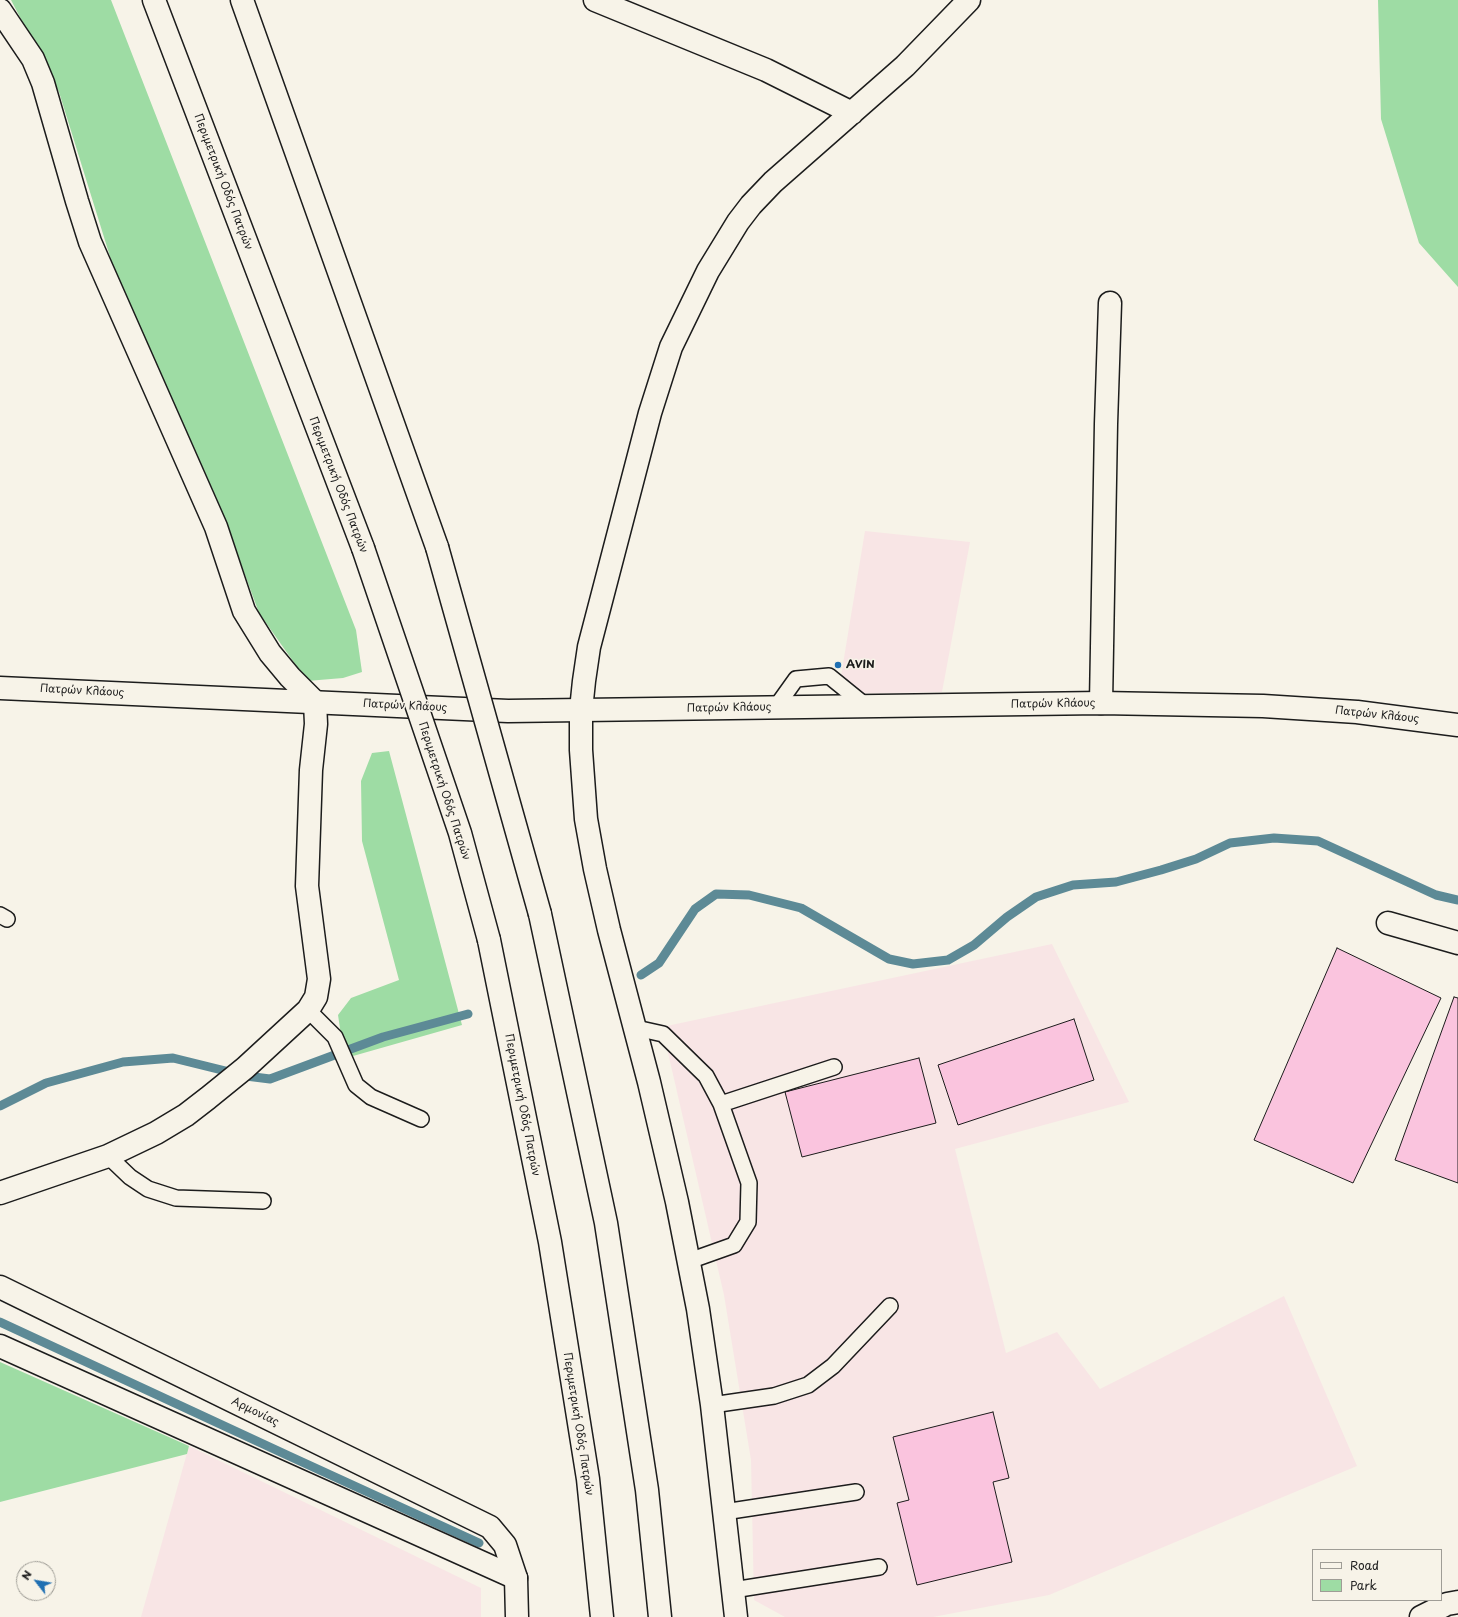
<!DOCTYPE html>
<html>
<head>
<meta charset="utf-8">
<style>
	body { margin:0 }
	#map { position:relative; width:1458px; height:1617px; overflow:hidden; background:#f7f3e8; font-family:"Playpen Sans",sans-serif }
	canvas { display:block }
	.legend { position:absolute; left:1312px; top:1549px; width:130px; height:52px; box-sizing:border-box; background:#f7f3e8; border:1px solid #9f9d96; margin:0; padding:5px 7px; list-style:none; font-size:12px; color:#1c1c1c }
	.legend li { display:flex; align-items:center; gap:8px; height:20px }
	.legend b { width:20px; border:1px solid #9f9d96 }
	.north { position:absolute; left:16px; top:1561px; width:40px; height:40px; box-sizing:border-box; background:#f7f3e8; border:1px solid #9f9d96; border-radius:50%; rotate:301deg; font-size:11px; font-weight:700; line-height:16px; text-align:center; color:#1c1c1c }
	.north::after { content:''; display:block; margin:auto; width:14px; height:18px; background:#1f6fb2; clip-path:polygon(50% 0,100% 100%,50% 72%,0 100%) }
</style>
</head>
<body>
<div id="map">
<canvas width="1458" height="1617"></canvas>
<ul class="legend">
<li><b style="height:5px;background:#f7f3e8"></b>Road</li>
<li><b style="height:11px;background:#9edca4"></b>Park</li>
</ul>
<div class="north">N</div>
</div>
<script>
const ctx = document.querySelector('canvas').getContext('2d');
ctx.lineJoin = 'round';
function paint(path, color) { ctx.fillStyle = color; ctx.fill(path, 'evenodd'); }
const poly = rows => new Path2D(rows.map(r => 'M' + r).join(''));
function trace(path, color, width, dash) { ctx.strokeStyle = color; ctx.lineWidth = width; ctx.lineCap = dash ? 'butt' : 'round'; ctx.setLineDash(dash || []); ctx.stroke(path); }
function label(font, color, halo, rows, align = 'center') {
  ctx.font = font + ' "Playpen Sans",sans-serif'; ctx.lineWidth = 3; ctx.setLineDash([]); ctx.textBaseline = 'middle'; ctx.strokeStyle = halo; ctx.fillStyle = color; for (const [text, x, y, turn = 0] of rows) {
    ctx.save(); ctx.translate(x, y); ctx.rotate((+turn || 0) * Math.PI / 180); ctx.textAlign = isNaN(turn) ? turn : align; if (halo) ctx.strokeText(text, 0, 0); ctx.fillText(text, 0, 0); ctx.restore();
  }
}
paint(poly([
	[865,531,970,542,942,692,838,694],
	[1052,944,1129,1102,955,1149,1006,1353,1057,1332,1100,1389,1284,1296,1357,1466,1049,1595,933,1617,785,1617,754,1600,751,1460,724,1295,662,1027],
	[189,1446,481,1588,481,1617,141,1617]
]), '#f8e5e5');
paint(poly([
	[11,0,111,0,356,630,362,672,343,678,307,681,259,613,219,504,112,263,59,92],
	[1378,0,1458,0,1458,287,1419,243,1381,119],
	[389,751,462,1025,353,1056,341,1035,338,1015,351,998,399,980,362,841,361,781,372,753],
	[0,1362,189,1446,187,1454,0,1502]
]), '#9edca4');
trace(poly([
	[641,975,659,963,695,909,716,894,749,895,801,908,889,959,913,964,948,960,974,945,1007,917,1036,897,1073,885,1116,882,1161,870,1196,859,1230,843,1274,838,1318,841,1436,895,1458,900],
	[0,1106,46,1083,123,1062,173,1058,246,1076,270,1079,383,1037,468,1014],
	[0,1322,289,1456,479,1543]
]), '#5d8a96', 9);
const building = poly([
	[1337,948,1441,998,1353,1183,1254,1140,1337,948],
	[1454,997,1458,998,1458,1183,1395,1160,1454,997],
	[1074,1019,1094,1080,958,1125,938,1065,1074,1019],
	[919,1058,936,1123,802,1157,785,1092,919,1058],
	[993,1412,1009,1478,993,1482,1012,1562,917,1585,897,1503,909,1500,893,1437,993,1412]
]);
paint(building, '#fac4de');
trace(building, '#1c1c1c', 1);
const service = poly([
	[776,707,796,679,829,676,866,706],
	[0,915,7,919],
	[308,1010,335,1037,356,1085,371,1097,421,1119],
	[636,1028,663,1034,706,1076,721,1104,749,1183,748,1222,734,1245,689,1261],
	[721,1104,834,1067],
	[108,1156,130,1177,148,1189,176,1198,263,1201],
	[712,1405,774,1396,808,1385,833,1366,890,1306],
	[724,1512,856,1492],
	[733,1590,879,1567]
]);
const minor = poly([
	[595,0,766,70,852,113],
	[0,10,33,59,43,83,77,201,90,242,216,527,244,611,270,653,290,677,315,702],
	[1101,703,1106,424,1110,303],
	[581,710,584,681,589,647,650,413,671,347,708,271,738,222,751,205,773,182,905,66,969,0],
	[1388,923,1458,943],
	[0,1346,516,1578],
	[1421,1617,1447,1604,1458,1602]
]);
const tertiary = poly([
	[581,710,581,750,586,819,595,869,609,930,649,1082,677,1202,698,1309,712,1405,736,1617],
	[0,1193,108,1156,156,1133,186,1115,208,1098,245,1068,308,1010,316,997,319,979,307,886,311,770,316,724,315,702],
	[0,1287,490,1527,505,1545,516,1578,517,1617]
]);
const secondary = poly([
	[0,688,508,711,1101,703,1263,706,1357,712,1458,725]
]);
const motorway = poly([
	[154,0,363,548],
	[242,0,437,547],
	[540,914,606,1223,647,1490,660,1617],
	[489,940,550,1242,588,1479,602,1617]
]);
trace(service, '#1c1c1c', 18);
trace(minor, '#1c1c1c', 25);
trace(tertiary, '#1c1c1c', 25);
trace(secondary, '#1c1c1c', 25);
trace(motorway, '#1c1c1c', 25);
trace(service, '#f7f3e8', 15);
trace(minor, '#f7f3e8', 22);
trace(tertiary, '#f7f3e8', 22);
trace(secondary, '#f7f3e8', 22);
trace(motorway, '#f7f3e8', 22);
const motorwayBridge = poly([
	[437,547,540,914],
	[363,548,460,833,489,940]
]);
trace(motorwayBridge, '#1c1c1c', 25, []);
trace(motorwayBridge, '#f7f3e8', 22);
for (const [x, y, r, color] of [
	[838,665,4,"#1f6fb2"]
]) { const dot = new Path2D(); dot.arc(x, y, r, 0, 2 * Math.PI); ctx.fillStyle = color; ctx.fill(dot); trace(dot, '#f7f3e8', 1.5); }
label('11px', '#1c1c1c', '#f7f3e8', [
	["Περιμετρική Οδός Πατρών",223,182,69],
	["Περιμετρική Οδός Πατρών",338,485,69],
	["Πατρών Κλάους",82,691,3],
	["Πατρών Κλάους",1053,704,-1],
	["Πατρών Κλάους",405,706,3],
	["Πατρών Κλάους",729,708,-1],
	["Πατρών Κλάους",1377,715,6],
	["Περιμετρική Οδός Πατρών",444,791,72],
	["Περιμετρική Οδός Πατρών",522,1105,79],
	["Αρμονίας",255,1412,26],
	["Περιμετρική Οδός Πατρών",578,1424,81]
]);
label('bold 11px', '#1c1c1c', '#f7f3e8', [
	["AVIN",846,665]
], 'left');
</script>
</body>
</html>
